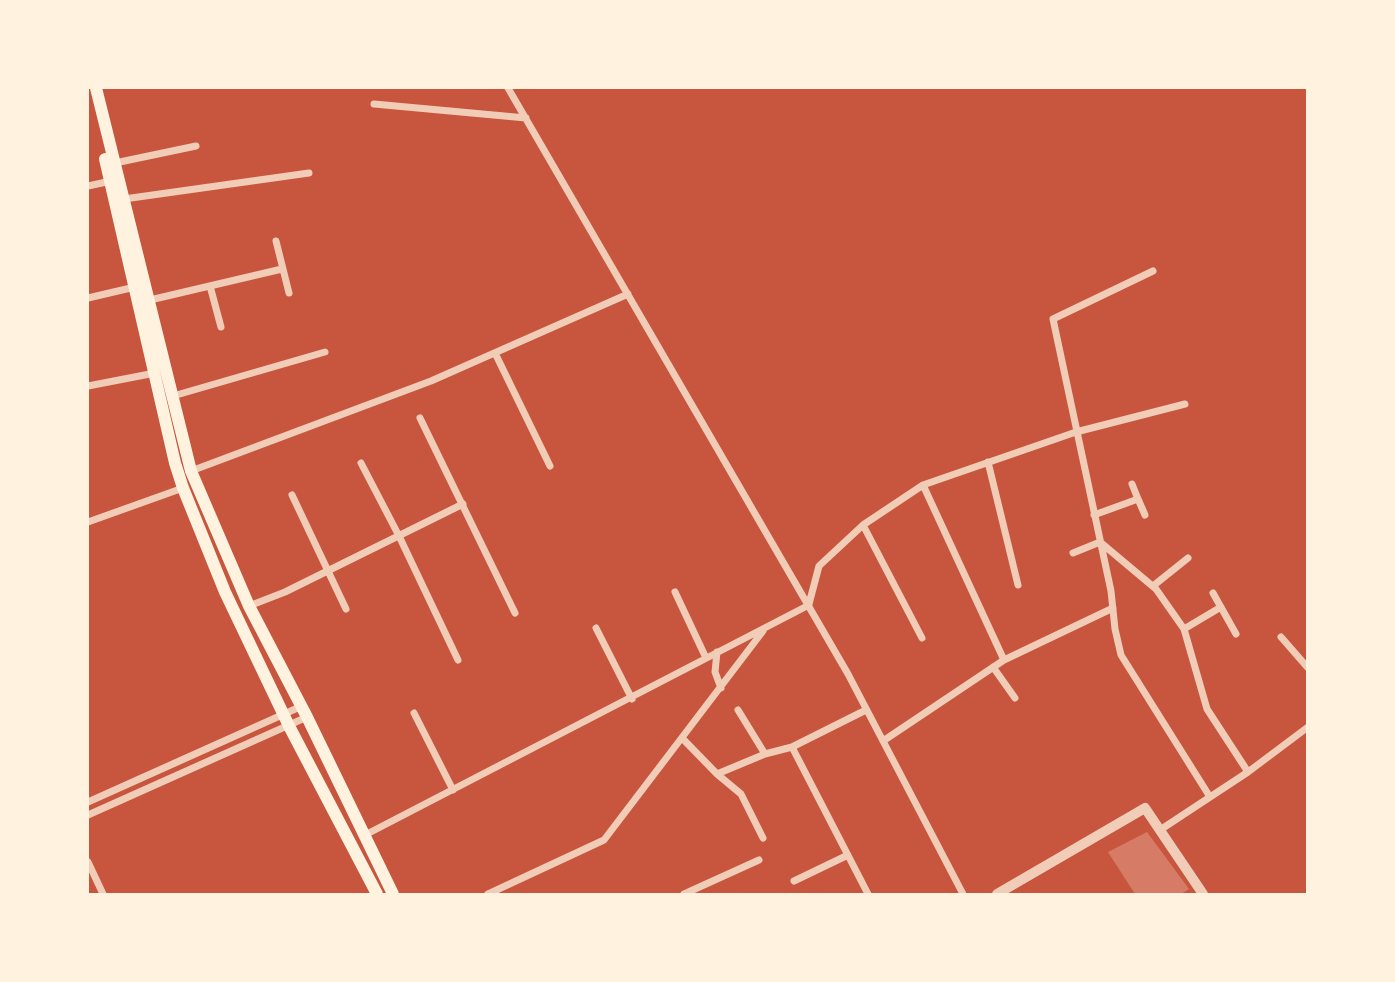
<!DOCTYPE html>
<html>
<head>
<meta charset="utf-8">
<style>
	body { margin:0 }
	#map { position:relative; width:1395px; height:982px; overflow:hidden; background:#c8553d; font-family:Karla,sans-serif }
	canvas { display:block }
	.frame { position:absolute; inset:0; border:89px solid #fff3e0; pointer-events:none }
</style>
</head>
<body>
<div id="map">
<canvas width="1395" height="982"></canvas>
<div class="frame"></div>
</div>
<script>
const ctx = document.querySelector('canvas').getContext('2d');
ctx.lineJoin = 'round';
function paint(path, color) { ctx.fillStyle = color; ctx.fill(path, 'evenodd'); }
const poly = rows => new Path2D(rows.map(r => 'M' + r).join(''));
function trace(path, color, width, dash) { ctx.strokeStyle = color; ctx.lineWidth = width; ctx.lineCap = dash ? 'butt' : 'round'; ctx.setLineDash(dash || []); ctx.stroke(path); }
paint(poly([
	[1147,832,1189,889,1181,894,1135,894,1108,852]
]), '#d67c66');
trace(poly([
	[508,88,848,674,963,894],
	[374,104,526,118],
	[115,163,196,146],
	[88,186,111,181],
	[124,199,309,173],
	[276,241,289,293],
	[1153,271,1053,319,1111,591,1115,629,1121,655,1210,797],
	[210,286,221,327],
	[88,298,135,287],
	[150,300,282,269],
	[495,353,550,466],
	[88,386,155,373],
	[173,396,325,352],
	[420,418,515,613],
	[988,462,1018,585],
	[361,463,399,536,458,660],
	[191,471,431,381,628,294],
	[923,485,1004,660],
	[292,495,346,609],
	[1138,499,1145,515],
	[1094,515,1138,499,1132,484],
	[88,522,183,488],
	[863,525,922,638],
	[1073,553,1100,542,1156,589,1184,629,1207,709,1248,772],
	[1153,586,1188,558],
	[675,592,706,658],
	[1213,593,1236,634],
	[809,604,819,566,863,525,923,485,1076,432,1185,404],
	[249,606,285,592,463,504],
	[596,628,632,699],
	[1184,629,1221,607],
	[1281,637,1308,668],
	[717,652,715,672,721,688],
	[993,667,1015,698],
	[738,710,765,754],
	[414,713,453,790],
	[682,738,717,774],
	[883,741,1004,660,1113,608],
	[792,747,868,894],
	[88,802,302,706],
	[88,815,307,717],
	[1160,830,1248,772,1308,727],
	[365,835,809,605],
	[763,838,741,794,717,774,765,754,792,747,866,710],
	[88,862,103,894],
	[794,881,848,855],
	[488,894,604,840,763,631],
	[684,894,759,860]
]), '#f1ccb7', 7);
trace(poly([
	[997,894,1145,808,1203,894]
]), '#f1ccb7', 10);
trace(poly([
	[96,88,191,471,249,606,307,717,393,894],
	[105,159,175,463,183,488,225,592,289,726,377,894]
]), '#fff3e0', 12);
</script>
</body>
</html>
